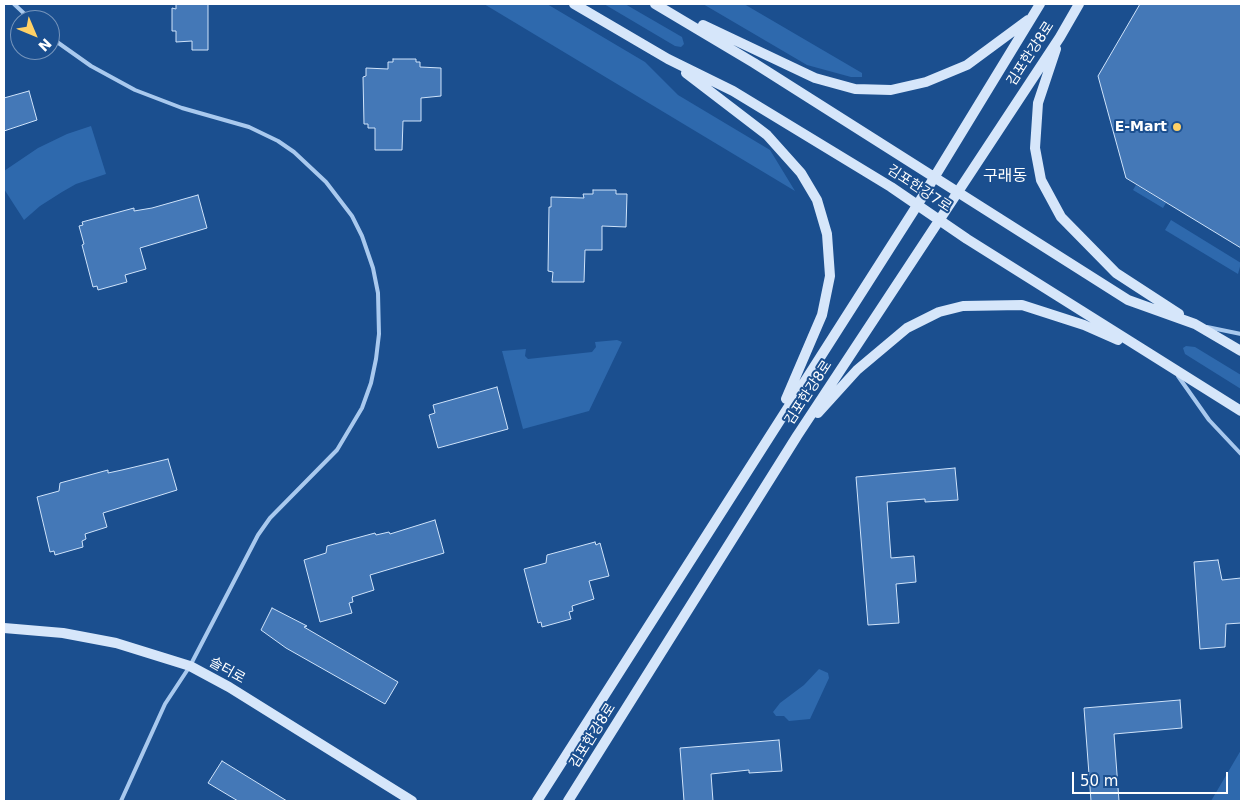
<!DOCTYPE html>
<html>
<head>
<meta charset="utf-8">
<style>
	body { margin:0 }
	#map { position:relative; width:1245px; height:805px; overflow:hidden; background:#1b4f8f; font-family:"DejaVu Sans",sans-serif }
	canvas { display:block }
	.frame { position:absolute; inset:0; border:5px solid #fff; pointer-events:none }
	.north { position:absolute; left:10px; top:10px; width:50px; height:50px; box-sizing:border-box; background:#1b4f8f; border:1px solid #7695bc; border-radius:50%; rotate:135deg; font-size:14px; font-weight:700; line-height:20px; text-align:center; color:#fff }
	.north::after { content:''; display:block; margin:auto; width:18px; height:22px; background:#ffd166; clip-path:polygon(50% 0,100% 100%,50% 72%,0 100%) }
	.scale { position:absolute; left:1072px; top:772px; width:156px; height:22px; box-sizing:border-box; border:2px solid #fff; border-top:0; padding-left:6px; font-size:15px; line-height:18px; white-space:nowrap; color:#fff; -webkit-text-stroke:4px #1b4f8f; paint-order:stroke }
</style>
</head>
<body>
<div id="map">
<canvas width="1245" height="805"></canvas>
<div class="frame"></div>
<div class="north">N</div>
<div class="scale">50 m</div>
</div>
<script>
const ctx = document.querySelector('canvas').getContext('2d');
ctx.lineJoin = 'round';
function paint(path, color) { ctx.fillStyle = color; ctx.fill(path, 'evenodd'); }
const poly = rows => new Path2D(rows.map(r => 'M' + r).join(''));
function trace(path, color, width, dash) { ctx.strokeStyle = color; ctx.lineWidth = width; ctx.lineCap = dash ? 'butt' : 'round'; ctx.setLineDash(dash || []); ctx.stroke(path); }
function label(font, color, halo, rows, align = 'center') {
  ctx.font = font + ' "DejaVu Sans","Noto Sans KR",sans-serif'; ctx.lineWidth = 4; ctx.setLineDash([]); ctx.textBaseline = 'middle'; ctx.strokeStyle = halo; ctx.fillStyle = color; for (const [text, x, y, turn = 0] of rows) {
    ctx.save(); ctx.translate(x, y); ctx.rotate((+turn || 0) * Math.PI / 180); ctx.textAlign = isNaN(turn) ? turn : align; if (halo) ctx.strokeText(text, 0, 0); ctx.fillText(text, 0, 0); ctx.restore();
  }
}
paint(poly([
	[484,4,547,4,645,62,678,95,770,150,795,191],
	[604,4,625,4,682,37,684,44,681,47,675,46],
	[703,4,744,4,862,73,862,77,851,77,807,65],
	[91,126,106,174,76,184,62,192,40,206,24,220,4,189,4,171,38,148,67,134],
	[1136,185,1166,203,1163,208,1133,190],
	[1171,220,1241,263,1238,274,1165,230],
	[617,340,622,342,589,411,523,429,502,351,526,349,525,356,528,359,592,352,596,347,595,342],
	[1186,346,1195,347,1241,375,1241,389,1185,354,1183,348],
	[819,669,828,673,829,678,810,719,789,721,784,716,776,716,773,712,780,703,804,685],
	[1241,750,1241,801,1211,801]
]), '#2e69ad');
const building = poly([
	[176,4,208,4,208,50,192,50,192,41,176,42,176,31,172,31,172,8,176,9,176,4],
	[1140,4,1241,4,1241,248,1126,178,1098,76,1140,4],
	[393,59,416,59,416,62,420,62,420,67,441,68,441,96,421,98,421,121,403,121,402,150,375,150,375,128,368,128,368,124,364,124,363,77,366,76,366,68,388,69,388,62,393,62,393,59],
	[29,91,37,120,4,131,4,98,29,91],
	[593,190,616,190,616,194,627,194,626,227,602,226,602,250,585,250,584,282,552,282,553,272,548,271,549,207,551,207,551,197,584,198,583,194,593,194,593,190],
	[198,195,207,228,140,248,146,269,125,275,127,282,98,290,97,286,93,287,82,245,84,244,79,226,83,225,82,222,134,208,134,211,152,208,198,195],
	[497,387,508,429,438,448,429,415,435,413,433,405,497,387],
	[168,459,177,490,103,513,107,527,85,534,86,539,82,541,83,547,55,555,54,551,50,552,37,497,59,491,60,483,108,470,108,473,122,470,168,459],
	[955,468,958,500,925,502,925,499,887,502,891,558,914,556,916,582,896,584,899,623,868,625,856,477,955,468],
	[435,520,444,553,370,575,374,590,352,597,353,602,349,603,352,613,320,622,304,560,326,553,327,546,375,533,376,535,389,532,390,534,435,520],
	[595,542,596,545,600,543,609,576,589,581,594,599,572,606,573,611,569,612,571,619,542,627,541,622,538,623,524,569,546,563,547,555,595,542],
	[1218,560,1222,580,1241,578,1241,623,1226,624,1225,647,1200,649,1194,562,1218,560],
	[272,608,307,626,304,627,398,682,385,704,286,648,261,630,272,608],
	[1180,700,1182,728,1114,734,1119,801,1091,801,1084,708,1180,700],
	[779,740,782,771,749,773,749,770,711,774,713,801,684,801,680,748,779,740],
	[222,761,287,801,238,801,208,783,222,761]
]);
paint(building, '#4478b7');
trace(building, '#cfe3fa', 1);
trace(poly([
	[14,4,31,20],
	[50,37,91,66,135,90,182,108,249,127,278,141,294,152,326,182,352,216,362,236,373,268,378,293,379,334,376,359,371,383,362,408,337,450,270,518,258,535,190,666,165,704,121,801],
	[1207,327,1241,334],
	[1178,376,1209,420,1241,454]
]), '#a9c9ee', 4);
trace(poly([
	[574,4,668,59,733,91,891,187,967,239,1241,411],
	[655,4,754,63,1128,300,1195,324,1241,351],
	[703,25,815,78,855,89,891,90,926,82,967,65,1028,20],
	[1056,49,1038,103,1035,148,1041,180,1061,217,1116,273,1179,314],
	[686,73,767,135,801,173,817,200,827,234,830,276,822,315,786,399],
	[818,413,857,370,907,328,939,312,963,306,1022,305,1084,325,1118,340],
	[4,628,63,633,116,643,190,666,229,687,412,801],
	[537,801,918,204,1040,4],
	[568,801,797,436,1060,37,1079,4]
]), '#d6e6fa', 10);
for (const [x, y, r, color] of [
	[1177,127,5,"#ffd166"]
]) { const dot = new Path2D(); dot.arc(x, y, r, 0, 2 * Math.PI); ctx.fillStyle = color; ctx.fill(dot); trace(dot, '#1b4f8f', 2); }
label('14px', '#fff', '#1b4f8f', [
	["김포한강8로",1031,54,-57],
	["김포한강7로",919,189,33],
	["김포한강8로",809,393,-57],
	["솔터로",227,671,29],
	["김포한강8로",593,736,-58]
]);
label('bold 14px', '#fff', '#1b4f8f', [
	["E-Mart",1167,127]
], 'right');
label('16px', '#fff', '#1b4f8f', [
	["구래동",1005,177]
]);
</script>
</body>
</html>
